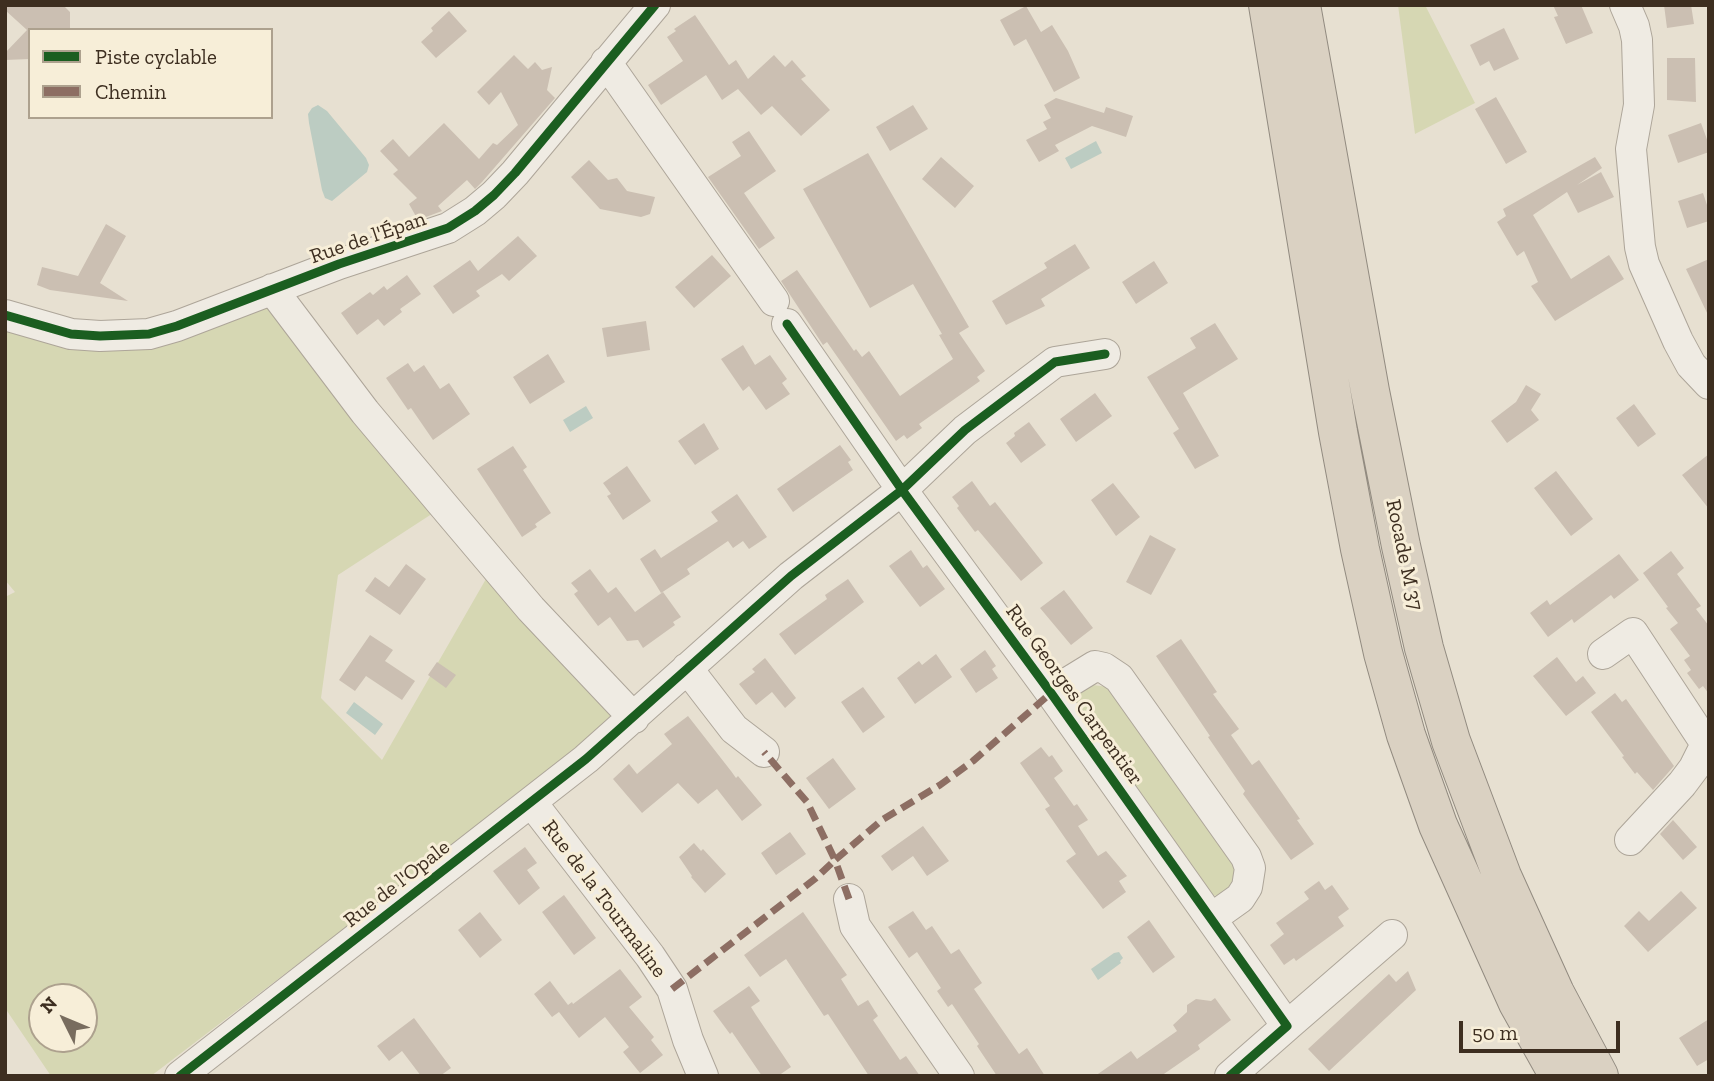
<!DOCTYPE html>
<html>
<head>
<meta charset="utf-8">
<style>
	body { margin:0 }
	#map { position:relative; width:1714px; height:1081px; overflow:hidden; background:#e7e0d1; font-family:"Zilla Slab",serif }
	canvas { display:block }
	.frame { position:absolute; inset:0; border:7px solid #3d2e20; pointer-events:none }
	.legend { position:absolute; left:28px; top:28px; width:245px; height:91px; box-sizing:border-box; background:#f7eed8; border:2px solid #ada18e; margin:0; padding:9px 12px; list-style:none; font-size:21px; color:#3d2e20 }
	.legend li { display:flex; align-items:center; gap:14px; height:35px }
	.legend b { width:35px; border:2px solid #ada18e }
	.north { position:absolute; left:28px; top:983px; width:70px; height:70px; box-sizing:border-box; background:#f7eed8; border:2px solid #ada18e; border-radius:50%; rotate:313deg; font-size:19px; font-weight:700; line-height:28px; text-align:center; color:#3d2e20 }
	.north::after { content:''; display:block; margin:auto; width:24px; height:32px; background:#786c5e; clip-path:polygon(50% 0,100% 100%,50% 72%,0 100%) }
	.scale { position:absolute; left:1459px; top:1021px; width:161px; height:32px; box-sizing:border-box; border:4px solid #3d2e20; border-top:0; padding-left:9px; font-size:21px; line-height:24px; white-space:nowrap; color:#3d2e20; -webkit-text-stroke:5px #f7eed8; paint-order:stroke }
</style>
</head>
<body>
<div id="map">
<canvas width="1714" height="1081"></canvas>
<div class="frame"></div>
<ul class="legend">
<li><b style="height:9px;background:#1b5e20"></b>Piste cyclable</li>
<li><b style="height:9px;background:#8d6e63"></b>Chemin</li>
</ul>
<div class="north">N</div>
<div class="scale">50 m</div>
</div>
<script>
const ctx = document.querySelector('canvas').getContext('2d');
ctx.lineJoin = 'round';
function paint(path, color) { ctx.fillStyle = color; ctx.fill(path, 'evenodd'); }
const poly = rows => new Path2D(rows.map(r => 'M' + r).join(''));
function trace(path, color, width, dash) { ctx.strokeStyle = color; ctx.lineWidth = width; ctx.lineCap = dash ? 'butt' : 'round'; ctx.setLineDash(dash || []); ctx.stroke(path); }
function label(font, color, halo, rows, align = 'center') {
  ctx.font = font + ' "Zilla Slab",serif'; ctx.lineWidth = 6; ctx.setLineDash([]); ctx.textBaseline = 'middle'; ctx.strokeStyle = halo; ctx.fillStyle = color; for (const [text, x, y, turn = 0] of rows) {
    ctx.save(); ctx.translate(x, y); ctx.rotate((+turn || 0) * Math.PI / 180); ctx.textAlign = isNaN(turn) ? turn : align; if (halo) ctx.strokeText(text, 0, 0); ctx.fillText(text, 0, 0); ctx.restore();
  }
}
paint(poly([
	[1398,5,1425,5,1475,103,1415,134],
	[272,289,444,506,338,575,321,698,382,760,494,565,634,718,324,944,151,1076,51,1076,5,1008,5,597,15,592,5,580,5,312,123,335],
	[42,997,84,997,84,1039,42,1039],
	[1089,681,1093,685,1108,687,1235,866,1232,882,1235,886,1221,895,1211,896,1074,702,1074,693]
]), '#d6d7b3');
paint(poly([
	[318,105,327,111,366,158,369,165,367,172,332,201,325,198,322,190,309,123,308,114,312,108],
	[1096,141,1102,153,1071,169,1065,158],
	[586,406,593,418,570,432,563,420],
	[354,702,383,724,375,735,346,713],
	[1119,952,1123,958,1120,961,1121,963,1098,980,1091,969,1114,953]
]), '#bcccc2');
paint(poly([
	[5,5,63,5,70,12,70,30,30,30,30,59,5,60,5,53,27,30,5,10],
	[1553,5,1581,5,1593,33,1566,44,1554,17,1558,16],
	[1664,5,1691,5,1694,24,1667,28],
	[1026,6,1041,32,1052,25,1068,51,1080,78,1054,92,1026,39,1014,46,1000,20],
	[449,11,467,31,436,58,421,42,433,31,431,28],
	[695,15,729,65,736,60,748,79,774,55,785,67,792,60,806,76,801,79,830,110,801,136,772,106,761,115,738,89,722,100,706,75,661,105,648,85,683,61,667,37,676,31,674,29],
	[1504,28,1519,59,1494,71,1489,61,1480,66,1470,45],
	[514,55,528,69,535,62,542,70,552,67,547,90,555,98,482,182,475,189,467,180,438,206,442,211,418,220,409,204,417,198,393,174,398,170,380,151,393,139,409,157,444,123,479,159,493,143,497,145,518,125,501,92,489,105,477,92],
	[1667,58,1695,58,1696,102,1667,100],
	[1496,97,1527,152,1506,164,1475,109],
	[1056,98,1104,113,1106,107,1133,116,1126,137,1092,126,1055,145,1059,151,1039,162,1026,140,1047,129,1043,122,1051,118,1044,105],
	[913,105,928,129,890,151,876,127],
	[1701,123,1709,145,1709,152,1678,163,1668,135],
	[749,131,776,171,744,193,775,238,759,249,708,177,741,156,732,142],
	[868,153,969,327,959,333,985,371,977,377,980,381,919,424,922,428,907,439,904,435,896,441,827,342,823,345,781,281,797,270,854,351,856,349,862,357,869,351,900,396,953,359,939,335,942,334,913,284,870,308,803,189],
	[941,157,974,186,955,208,922,179],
	[1595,157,1602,168,1577,185,1601,172,1614,197,1578,213,1567,192,1533,215,1571,279,1609,255,1624,279,1555,321,1531,286,1538,282,1524,251,1517,256,1497,222,1506,216,1503,209],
	[589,160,608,180,617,178,627,191,655,197,650,214,641,217,600,209,571,177],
	[1703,193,1709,211,1709,221,1687,228,1678,201],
	[106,224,126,236,100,283,128,301,50,290,37,285,42,267,78,276],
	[518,236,537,256,509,281,502,274,476,291,480,296,453,314,433,286,470,260,478,271],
	[1075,244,1090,268,1041,299,1045,306,1006,325,992,301,1047,268,1044,263],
	[712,255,731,276,694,308,675,287],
	[1709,259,1709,317,1686,269],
	[1154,261,1168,283,1136,304,1122,282],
	[407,275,421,294,400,309,402,312,384,326,378,319,357,335,341,313,370,292,373,295,384,286,387,290],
	[646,321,650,350,607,357,602,328],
	[1215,323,1238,359,1183,393,1219,456,1195,469,1173,433,1179,429,1147,377,1196,348,1190,338],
	[743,345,755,365,770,355,787,379,782,383,790,394,766,410,749,386,743,391,721,359],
	[548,354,565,382,530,404,513,377],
	[408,363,414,372,424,365,440,389,449,383,470,414,433,440,411,408,408,410,386,378],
	[1526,385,1541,394,1531,410,1539,420,1507,443,1491,421,1516,402],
	[1095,393,1112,416,1076,442,1060,419],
	[1634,404,1656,434,1638,447,1616,418],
	[1029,422,1046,445,1021,463,1006,443,1015,436,1014,433],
	[704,423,719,449,695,465,678,441],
	[840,445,851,460,848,462,853,470,793,512,777,489],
	[513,446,527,467,523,470,551,513,535,524,537,527,522,537,477,469],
	[1709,454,1709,509,1682,475],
	[627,466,651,501,623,520,607,496,611,494,603,483],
	[1556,471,1593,519,1571,536,1534,488],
	[972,481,990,506,995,502,1043,563,1021,581,978,530,975,532,957,508,959,506,952,497],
	[1113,483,1140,517,1116,536,1091,500],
	[737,494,767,537,749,549,743,541,733,548,728,541,687,569,690,574,661,593,640,559,655,549,661,558,718,521,711,512],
	[1150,535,1176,549,1151,595,1126,582],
	[911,550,923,568,927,565,945,589,920,607,889,566],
	[1671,551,1684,568,1677,574,1701,606,1696,609,1709,626,1709,694,1703,686,1699,689,1687,673,1691,670,1684,660,1690,656,1670,629,1678,623,1666,608,1668,607,1643,573],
	[1619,554,1639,580,1614,599,1611,595,1574,623,1572,619,1548,637,1530,613,1547,600,1550,605],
	[406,564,426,579,400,615,365,591,375,577,389,587],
	[590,569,608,593,616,587,635,612,663,592,681,617,673,622,675,625,643,648,638,640,627,641,610,617,598,626,574,594,578,591,571,583],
	[848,579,864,602,795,655,779,634,827,599,825,595],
	[1064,590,1093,628,1071,645,1040,608],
	[370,635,393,650,385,661,415,681,402,700,366,676,355,691,339,680],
	[1181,639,1217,692,1213,694,1239,729,1231,735,1252,765,1259,760,1300,819,1297,820,1314,844,1291,860,1243,794,1245,791,1208,737,1210,736,1156,656],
	[985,650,996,666,992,669,998,678,976,693,960,669],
	[936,654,952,677,915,704,897,678,919,661,922,665],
	[1557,657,1576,682,1583,676,1596,693,1566,716,1533,676],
	[765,658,796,698,785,708,772,692,756,705,739,684,755,672,752,669],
	[437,662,456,675,446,688,428,675],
	[863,687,885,717,863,733,841,702],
	[1615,693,1622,702,1626,699,1674,766,1653,790,1637,772,1635,774,1622,757,1624,756,1591,712],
	[688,716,731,771,736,778,738,776,762,805,742,821,717,789,698,804,678,783,642,813,613,779,629,764,637,774,672,744,664,734],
	[1041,747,1049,757,1052,755,1063,771,1054,778,1074,806,1077,804,1088,820,1078,826,1098,856,1106,851,1127,876,1119,881,1126,892,1103,909,1066,861,1076,854,1045,809,1050,806,1020,763],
	[833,758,856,789,829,809,806,778],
	[1673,820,1697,847,1683,860,1660,834],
	[923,826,949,861,927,876,913,856,892,871,881,856],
	[790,832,806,854,776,875,761,853],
	[694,843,701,851,703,849,726,874,705,893,691,877,692,876,679,857],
	[525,847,537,863,527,870,540,888,519,905,493,871],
	[1319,881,1325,890,1332,885,1349,909,1338,917,1344,926,1296,961,1294,958,1284,965,1270,945,1284,934,1276,923,1309,899,1304,892],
	[1681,891,1697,908,1648,952,1624,926,1639,911,1649,921],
	[564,895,596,938,574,955,542,912],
	[913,911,926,930,932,926,951,954,959,949,982,983,974,989,1019,1054,1027,1048,1045,1076,997,1076,977,1046,979,1044,952,1004,948,1007,937,991,941,988,917,952,909,958,888,927],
	[480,912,502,940,480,958,458,930],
	[803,912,847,975,841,979,858,1006,868,1000,878,1016,873,1020,900,1060,906,1056,920,1076,869,1076,828,1014,824,1016,786,959,760,977,744,955],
	[1149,920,1175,957,1153,973,1127,937],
	[620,969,642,997,629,1007,654,1037,651,1040,663,1055,640,1073,623,1052,629,1047,605,1017,579,1038,559,1012,552,1017,534,994,550,981,568,1005,572,1002,573,1004],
	[1408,971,1416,990,1329,1071,1308,1049,1389,974,1396,982],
	[749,986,760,1001,751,1007,756,1015,791,1067,778,1076,762,1076,732,1032,730,1034,713,1011],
	[1215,998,1231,1020,1198,1045,1200,1049,1161,1076,1095,1076,1131,1051,1137,1059,1177,1031,1173,1025,1187,1012,1187,1005,1196,999,1211,1001],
	[414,1018,451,1068,440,1076,421,1076,402,1051,389,1061,377,1046],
	[1709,1019,1709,1059,1697,1066,1679,1038]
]), '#cbbfb2');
const minor = poly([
	[1625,5,1634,26,1637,40,1639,105,1631,149,1640,247,1644,264,1678,341,1691,365,1709,384],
	[606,62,774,301],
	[272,289,365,412,444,506,531,609,634,718],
	[5,315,71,334,100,336,149,334,177,326,339,264,448,228,475,211,494,195,515,173,655,5],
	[787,324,902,490,1051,693,1287,1026,1230,1076],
	[1603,654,1633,633,1706,744,1709,742],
	[687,668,734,729,764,752],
	[1051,693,1095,666,1104,668,1119,678,1246,857,1250,868,1247,887,1240,898,1212,918],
	[532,803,650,956,672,989,688,1040,703,1076],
	[1630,840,1682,784,1694,768,1706,744],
	[849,899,855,926,959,1076],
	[1287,1026,1392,935],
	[180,1076,586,759,791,576,902,490,965,430,1055,362,1105,354]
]);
const highway = poly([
	[1268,5,1338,432,1360,549,1383,653,1406,735,1438,825,1518,1003,1559,1076],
	[1301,5,1370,391,1401,546,1424,648,1451,741,1502,876,1555,993,1599,1076]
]);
trace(minor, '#ada599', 32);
trace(highway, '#928b80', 40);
trace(minor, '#efebe3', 30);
trace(highway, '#dad1c2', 38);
trace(poly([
	[849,899,835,860,882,820,940,785,973,761,1051,693],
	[672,989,816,878,835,860,807,802,764,752]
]), '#8d6e63', 7, [14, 7]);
trace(poly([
	[5,315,71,334,100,336,149,334,177,326,339,264,448,228,475,211,494,195,515,173,655,5],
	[787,324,902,490,1051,693,1287,1026,1230,1076],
	[180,1076,586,759,791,576,902,490,965,430,1055,362,1105,354]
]), '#1b5e20', 9);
label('21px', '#3d2e20', '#f7eed8', [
	["Rue de l'Épan",368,238,-19],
	["Rocade M 37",1404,555,78],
	["Rue Georges Carpentier",1074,695,54],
	["Rue de l'Opale",397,884,-38],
	["Rue de la Tourmaline",604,899,53]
]);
</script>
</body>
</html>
